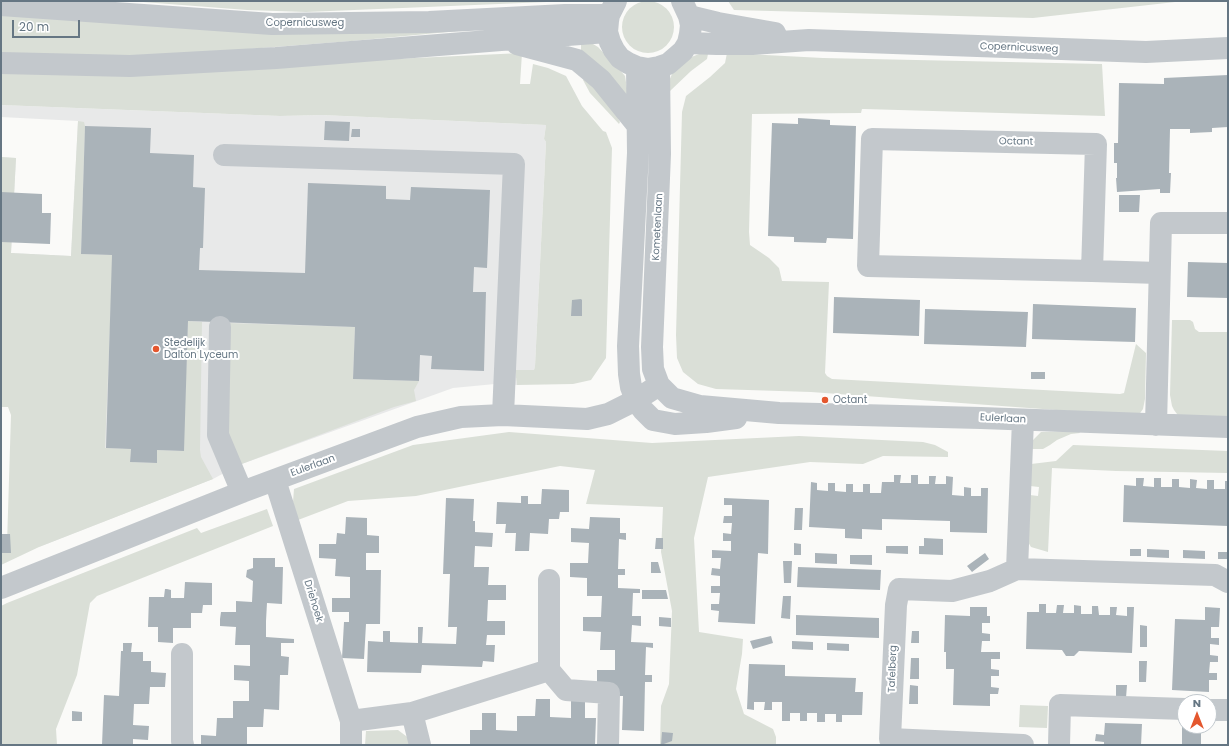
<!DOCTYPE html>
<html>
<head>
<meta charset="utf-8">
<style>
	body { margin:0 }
	#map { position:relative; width:1229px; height:746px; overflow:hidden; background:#fafaf8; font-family:Poppins,sans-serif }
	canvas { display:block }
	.frame { position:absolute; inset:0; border:2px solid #657683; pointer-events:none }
	.north { position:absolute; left:1177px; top:694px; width:40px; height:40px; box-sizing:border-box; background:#fff; border:1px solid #c1c8cd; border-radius:50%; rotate:0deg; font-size:11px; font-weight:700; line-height:16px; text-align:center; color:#657683 }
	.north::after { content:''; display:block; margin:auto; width:14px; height:18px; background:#e4572e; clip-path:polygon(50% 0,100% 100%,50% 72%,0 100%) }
	.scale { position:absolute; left:12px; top:20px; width:68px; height:18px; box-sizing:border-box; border:2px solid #657683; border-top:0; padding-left:5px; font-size:12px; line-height:14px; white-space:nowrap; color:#657683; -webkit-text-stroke:3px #fff; paint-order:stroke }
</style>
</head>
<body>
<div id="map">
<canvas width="1229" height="746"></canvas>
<div class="frame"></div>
<div class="north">N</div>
<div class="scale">20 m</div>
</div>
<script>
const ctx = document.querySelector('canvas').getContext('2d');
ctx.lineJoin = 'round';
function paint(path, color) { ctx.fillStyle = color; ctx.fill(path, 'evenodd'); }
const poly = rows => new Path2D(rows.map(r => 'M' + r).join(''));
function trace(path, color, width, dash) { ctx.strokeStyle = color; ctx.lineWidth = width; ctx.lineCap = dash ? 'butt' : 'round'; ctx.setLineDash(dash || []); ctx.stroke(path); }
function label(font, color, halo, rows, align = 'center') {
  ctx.font = font + ' Poppins,sans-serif'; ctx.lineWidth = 4; ctx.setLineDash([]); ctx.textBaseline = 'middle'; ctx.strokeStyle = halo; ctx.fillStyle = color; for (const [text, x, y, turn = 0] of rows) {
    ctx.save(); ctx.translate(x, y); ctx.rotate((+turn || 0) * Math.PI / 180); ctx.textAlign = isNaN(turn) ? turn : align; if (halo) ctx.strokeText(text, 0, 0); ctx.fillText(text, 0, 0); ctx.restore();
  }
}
paint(poly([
	[1,105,280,116,322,115,546,125,544,139,546,142,535,366,534,370,515,370,517,385,495,384,453,388,239,465,213,479,39,547,22,395,1,157,16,158,11,253,71,256,78,121,1,117]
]), '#e8e9e9');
paint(poly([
	'622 27a26 26 0 1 1 52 0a26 26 0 1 1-52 0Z',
	[130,1,571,1,306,12,247,10],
	[728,1,1184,1,1033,18,734,10],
	[1,13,562,29,469,30,352,41,132,58,1,55],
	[581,41,588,41,598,47,620,70,625,76,629,101,581,56],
	[522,53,520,84,530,84,533,64,548,68,566,76,582,106,603,131,606,132,612,148,606,358,591,380,573,384,517,385,515,370,534,370,535,366,546,142,544,139,546,125,322,115,280,116,1,105,1,72,95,73],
	[727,53,823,58,1102,64,1105,116,864,109,862,109,861,113,752,114,749,232,750,245,769,258,779,268,782,281,829,282,825,373,827,376,832,379,1120,394,1124,393,1136,344,1146,353,1145,399,1143,409,1138,416,811,392,716,389,698,384,683,372,677,358,676,335,682,112,686,96,710,77,725,63],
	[699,54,708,54,707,59,691,71,670,91,669,81,672,74,689,58],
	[585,78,614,111,620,122,619,124,590,93,583,80],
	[78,121,84,122,85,126,81,254,113,255,105,448,131,449,130,462,157,463,157,450,183,451,188,321,202,322,200,450,201,457,213,479,39,547,1,565,1,545,7,544,11,415,8,407,1,407,1,157,16,158,11,253,71,256],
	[1172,320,1190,320,1193,322,1195,329,1199,332,1228,332,1228,420,1180,418,1174,410,1172,406,1170,395],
	[227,323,355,327,353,379,419,381,414,390,416,401,394,407,239,465,224,426],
	[1079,431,1080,433,1071,434,1057,440,1050,445,1043,449,1032,449,1032,441,1041,432],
	[509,432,652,443,799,436,923,442,935,445,948,452,948,457,883,456,863,464,810,462,708,477,694,538,699,632,743,639,742,654,736,689,744,714,773,729,776,737,776,745,660,745,661,706,669,684,672,611,661,552,663,507,586,504,595,470,560,466,416,496,348,501,298,520,293,502,294,489,413,445],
	[1073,445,1228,451,1228,473,1116,471,1052,468,1048,552,1031,547,1028,542,1030,495,1038,496,1039,487,1030,486,1031,464,1056,461],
	[267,509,273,526,97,596,90,603,77,675,56,729,57,745,1,745,1,606,7,603,197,528,201,533],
	[1020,705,1048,706,1047,728,1019,727],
	[398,730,410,739,410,745,365,745,366,731]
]), '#dadfd7');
paint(poly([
	[1228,75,1228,127,1212,128,1212,132,1190,133,1190,129,1170,129,1169,173,1171,173,1170,193,1160,193,1160,189,1117,192,1116,178,1117,178,1117,163,1114,163,1114,143,1118,143,1119,83,1164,84,1164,78],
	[798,118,830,120,830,125,856,126,853,239,827,238,826,243,794,242,794,237,768,236,772,123,798,124],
	[325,121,350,122,349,141,324,140],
	[85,126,151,128,150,153,194,155,193,187,205,188,203,248,200,248,199,270,305,273,308,183,386,186,386,199,410,200,411,187,490,190,487,268,474,267,473,292,486,292,484,371,431,369,432,356,420,355,419,381,353,379,355,327,188,321,184,451,157,450,157,463,130,462,131,449,106,448,112,255,81,254],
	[352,129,360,129,360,137,351,137],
	[1,192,42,194,42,213,51,213,50,244,1,242],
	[1119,195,1140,195,1139,212,1119,212],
	[1188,262,1228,263,1228,298,1187,297],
	[834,297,920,300,919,336,833,333],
	[581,299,582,300,582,316,571,316,572,300],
	[1033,304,1136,308,1135,342,1032,339],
	[925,309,1028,312,1026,347,924,344],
	[1031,372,1045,372,1045,379,1031,379],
	[894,475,901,475,900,483,911,483,911,475,918,475,918,484,929,484,929,476,936,476,935,484,946,484,946,476,953,477,952,495,964,496,964,487,971,488,971,496,981,496,981,488,988,488,987,533,950,532,950,521,882,519,882,530,862,529,862,539,845,538,845,529,809,527,811,482,817,483,817,490,828,491,828,483,835,483,835,491,846,492,846,484,853,484,853,492,863,492,863,484,870,484,870,493,881,493,882,482,894,482],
	[1136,478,1144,478,1143,486,1154,487,1154,478,1161,478,1161,487,1172,487,1172,479,1179,479,1179,487,1190,488,1190,479,1197,480,1196,488,1207,489,1207,480,1214,480,1214,489,1225,489,1225,481,1228,481,1228,526,1123,522,1124,485,1136,486],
	[542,489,569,490,569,512,560,512,559,519,549,519,548,534,530,533,529,551,515,551,516,533,505,533,506,524,496,524,497,502,521,503,521,496,528,496,528,504,541,504],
	[446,498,474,499,473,521,475,521,475,532,493,533,492,547,475,546,474,567,489,567,488,585,506,585,506,600,488,600,487,621,505,621,505,635,487,635,486,645,495,645,494,662,483,661,482,667,422,665,421,673,367,672,368,641,383,642,383,631,390,631,390,642,418,643,418,627,423,627,422,643,456,644,457,627,448,627,450,574,443,574],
	[724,498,769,500,768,554,758,553,755,624,718,622,719,611,711,610,711,604,719,604,720,593,711,593,711,586,720,586,720,576,711,575,712,568,720,569,721,558,712,558,712,550,731,551,731,541,723,541,723,533,731,534,732,523,723,523,724,516,732,516,732,505,724,505],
	[795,508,803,508,802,530,794,530],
	[346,517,367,518,367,535,379,536,379,553,366,553,366,570,381,570,380,624,366,624,364,659,342,658,344,622,349,622,349,612,332,612,332,598,350,598,350,577,335,576,336,559,319,558,319,544,336,544,337,533,345,534],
	[590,517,620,518,620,533,626,533,626,540,619,539,618,569,625,569,625,575,618,575,618,588,640,589,640,593,633,593,632,616,641,616,641,626,632,625,631,642,653,643,653,648,646,647,645,675,652,675,652,682,645,682,644,731,622,730,623,696,614,696,597,684,597,670,615,670,615,650,600,650,601,632,583,631,583,617,601,617,602,596,587,596,587,578,570,577,570,563,588,563,589,543,571,542,571,528,589,529],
	[1,534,10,534,11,553,2,553],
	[656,538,663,538,663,549,655,549],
	[924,538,943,539,943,555,919,554,919,546,924,546],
	[794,543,801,544,801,555,794,555],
	[886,546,908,546,908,554,886,553],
	[1130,549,1141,549,1141,556,1130,556],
	[1147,549,1169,550,1169,558,1147,557],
	[1183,550,1205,551,1205,559,1183,558],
	[1218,552,1228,552,1228,559,1218,559],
	[815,553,837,554,837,564,815,563],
	[985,553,989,559,972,572,967,566],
	[850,555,872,555,872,565,850,564],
	[253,558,275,558,275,567,283,567,282,604,267,603,266,621,266,637,294,639,294,643,281,643,281,656,289,657,288,675,280,675,279,710,264,709,263,727,247,727,247,745,201,745,201,735,216,736,217,718,233,718,233,701,249,701,249,681,234,680,234,665,250,666,250,645,235,645,236,627,220,626,220,619,221,612,236,612,236,601,252,602,253,581,246,577,247,570,253,568],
	[783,561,792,561,791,583,784,583],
	[651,562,658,562,661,573,651,573],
	[798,567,881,570,880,590,797,587],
	[185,582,212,583,212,605,203,605,202,613,191,613,191,628,173,628,173,643,158,642,158,627,148,627,149,597,164,597,165,589,167,589,171,590,171,598,184,598],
	[642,590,666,590,668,599,642,599],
	[783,596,791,596,790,619,781,618],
	[1039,604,1046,604,1046,613,1056,613,1057,605,1064,605,1063,613,1074,613,1074,605,1081,606,1081,614,1092,614,1092,606,1098,606,1099,615,1110,615,1110,607,1117,607,1116,615,1127,616,1127,607,1134,607,1132,653,1079,651,1074,656,1066,656,1062,650,1026,649,1027,612,1039,612],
	[970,607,987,607,987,616,990,616,990,623,982,623,982,633,990,634,990,641,982,641,981,652,1000,652,1000,659,991,659,991,669,999,670,999,676,991,676,991,687,999,688,998,694,990,694,990,706,953,705,954,669,946,669,946,652,944,652,945,615,970,616],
	[1205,607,1220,608,1219,627,1211,627,1211,638,1219,638,1219,645,1210,644,1210,655,1218,656,1218,662,1210,662,1209,673,1217,673,1217,680,1209,680,1209,692,1172,690,1175,619,1205,620],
	[796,615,879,618,879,638,796,635],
	[659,617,671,618,671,627,659,626],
	[1140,625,1147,626,1147,647,1140,647],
	[912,631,919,631,919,643,911,643],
	[771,636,773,643,753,649,750,641],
	[792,641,813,642,813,650,792,649],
	[123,643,132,643,131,652,143,652,143,661,151,661,151,672,166,673,165,687,150,687,149,704,134,704,133,725,149,726,148,740,133,739,133,745,102,745,104,695,119,696,121,651,123,651],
	[827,643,849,644,849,651,827,650],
	[911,658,919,658,919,679,910,679],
	[1139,661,1147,661,1146,682,1139,682],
	[749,664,785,665,785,676,856,678,855,692,863,692,862,715,842,715,842,722,836,722,836,714,825,714,825,722,817,722,817,713,807,713,807,721,800,721,800,713,790,713,790,721,782,721,782,702,772,702,772,710,764,710,765,702,754,702,754,710,747,709],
	[910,685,918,686,918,704,909,704],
	[1116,685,1127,685,1126,698,1116,698],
	[536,699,550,699,550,717,571,718,571,700,585,700,585,718,596,718,595,745,470,745,470,730,482,730,482,713,496,713,496,730,517,731,517,716,535,716],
	[72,711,82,712,82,721,72,721],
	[1105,723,1142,724,1141,745,1104,745,1104,742,1095,741,1096,734,1104,735],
	[1182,725,1201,726,1201,745,1182,745],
	[662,732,673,733,672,741,661,745]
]), '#aab3b9');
trace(poly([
	[616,1,609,15,608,21,607,32,610,42,614,50,620,58,628,63,637,67,648,69,659,67,668,64,683,51,688,43,690,34,691,25,689,16,682,1],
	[1,5,272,24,429,22,565,15,609,15],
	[689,16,718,23,775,33],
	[688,43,717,44,752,44,809,40,1146,52,1228,48],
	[517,44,577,60,601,80,638,126],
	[1,63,130,66,276,58,501,40,607,32],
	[637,67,638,153,628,346,629,374,631,387,636,400,643,410,653,420,675,424,706,422,736,418],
	[659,67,660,154,652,347,653,369,659,385,672,398,700,406,779,413,981,418,1228,427],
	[224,155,514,164,503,415],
	[1092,271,868,266,872,139,1096,144,1092,271,1159,273],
	[220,327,218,435,242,492],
	[1156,425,1161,223,1228,223],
	[275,480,351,721,351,745],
	[1017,569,1023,420],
	[1,588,242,492,417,427,461,417,503,415,587,419,608,414,636,400,659,385],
	[182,654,182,741,183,745],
	[549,670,566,690,609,693,608,745],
	[1209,710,1228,710],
	[412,713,420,745],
	[351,721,412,713,549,670,549,580],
	[1023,745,890,739,896,605,899,589,952,591,990,581,1017,569,1215,575,1228,582],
	[1059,745,1060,705,1185,709]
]), '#c3c8cc', 22);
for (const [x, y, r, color] of [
	[156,349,4,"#e4572e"],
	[825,400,4,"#e4572e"]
]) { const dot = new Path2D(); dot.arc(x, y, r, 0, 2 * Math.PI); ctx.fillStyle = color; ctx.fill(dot); trace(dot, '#fff', 1.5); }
label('10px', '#657683', '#fff', [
	["Copernicusweg",305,23],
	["Copernicusweg",1019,48,2],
	["Octant",1016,142,1],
	["Kometenlaan",658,227,-87],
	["Eulerlaan",1003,419,3],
	["Eulerlaan",313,466,-20],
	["Driehoek",313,601,73],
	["Tafelberg",893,669,-88]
]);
label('10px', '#657683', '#fff', [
	["Stedelijk",164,343],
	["Dalton Lyceum",164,355],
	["Octant",833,400]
], 'left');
</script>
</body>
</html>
